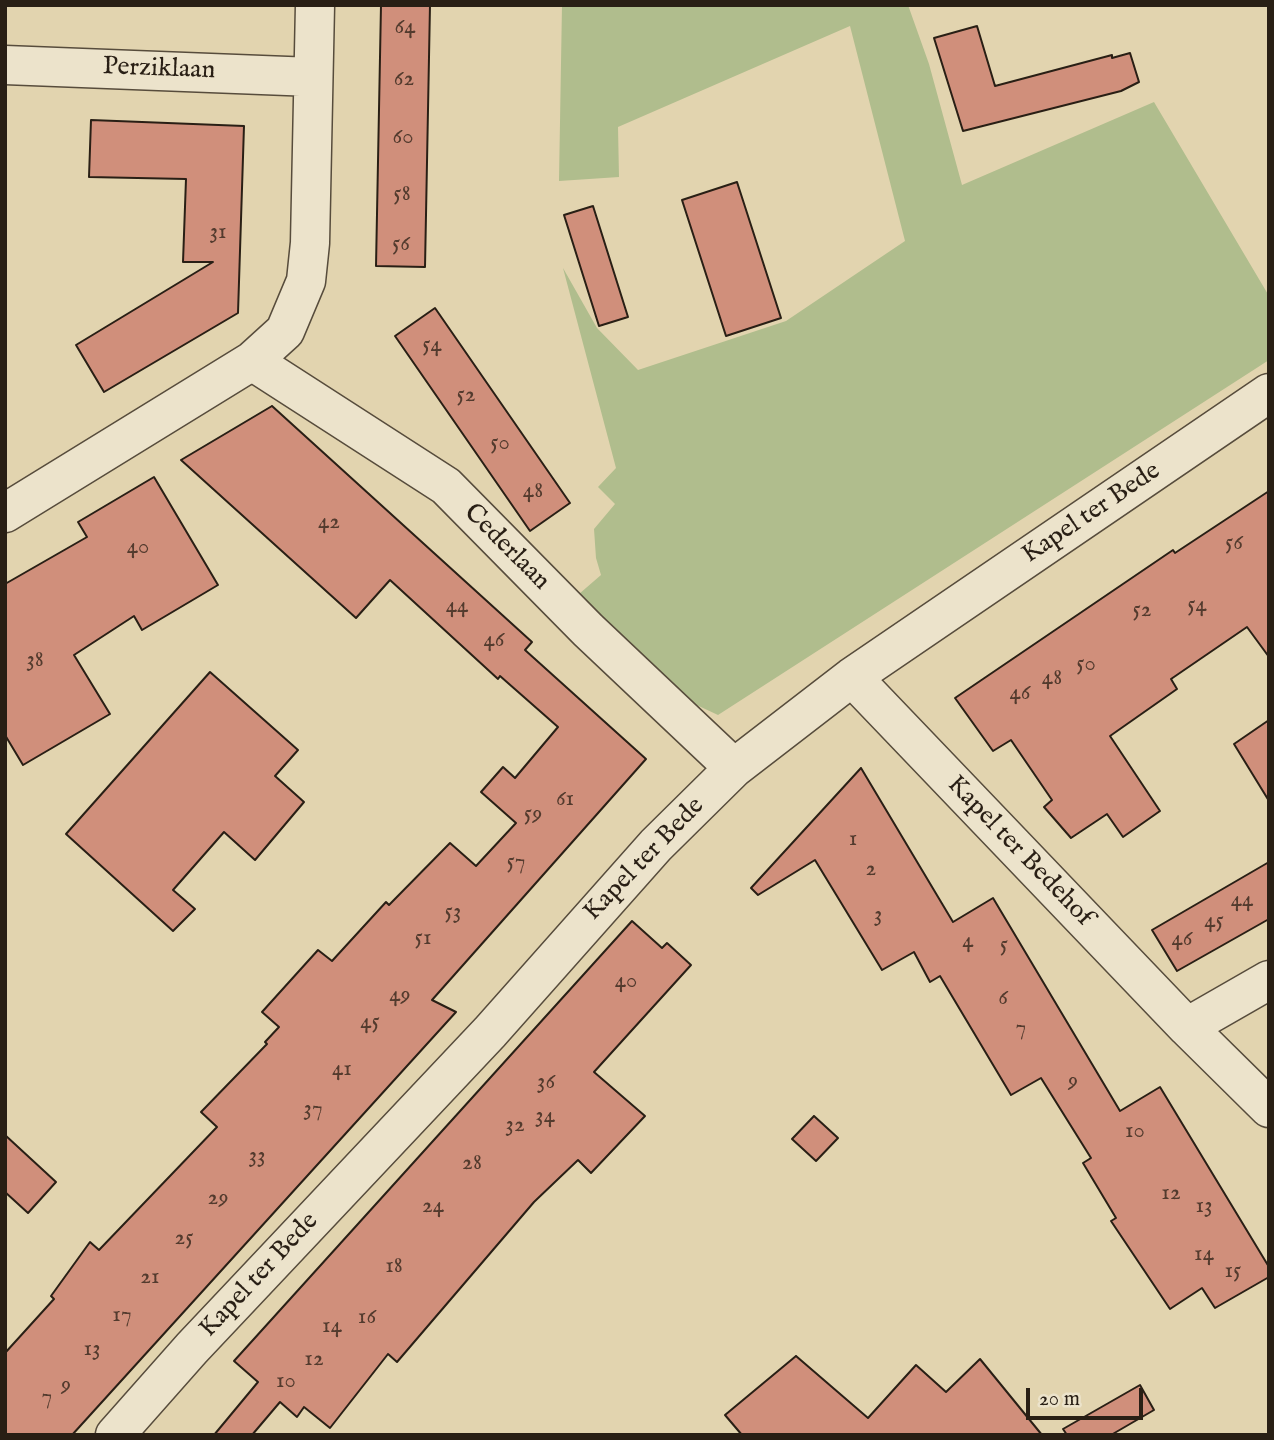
<!DOCTYPE html>
<html>
<head>
<meta charset="utf-8">
<style>
	body { margin:0 }
	#map { position:relative; width:1274px; height:1440px; overflow:hidden; background:#e2d4af; font-family:"IM FELL English",serif }
	canvas { display:block }
	.frame { position:absolute; inset:0; border:7px solid #291f15; pointer-events:none }
	.scale { position:absolute; left:1026px; top:1388px; width:117px; height:32px; box-sizing:border-box; border:4px solid #291f15; border-top:0; padding-left:9px; font-size:21px; line-height:24px; white-space:nowrap; color:#291f15; -webkit-text-stroke:5px #ece3cb; paint-order:stroke }
</style>
</head>
<body>
<div id="map">
<canvas width="1274" height="1440"></canvas>
<div class="frame"></div>
<div class="scale">20 m</div>
</div>
<script>
const ctx = document.querySelector('canvas').getContext('2d');
ctx.lineJoin = 'round';
function paint(path, color) { ctx.fillStyle = color; ctx.fill(path, 'evenodd'); }
const poly = rows => new Path2D(rows.map(r => 'M' + r).join(''));
function trace(path, color, width, dash) { ctx.strokeStyle = color; ctx.lineWidth = width; ctx.lineCap = dash ? 'butt' : 'round'; ctx.setLineDash(dash || []); ctx.stroke(path); }
function label(font, color, halo, rows, align = 'center') {
  ctx.font = font + ' "IM FELL English",serif'; ctx.lineWidth = 6; ctx.setLineDash([]); ctx.textBaseline = 'middle'; ctx.strokeStyle = halo; ctx.fillStyle = color; for (const [text, x, y, turn = 0] of rows) {
    ctx.save(); ctx.translate(x, y); ctx.rotate((+turn || 0) * Math.PI / 180); ctx.textAlign = isNaN(turn) ? turn : align; if (halo) ctx.strokeText(text, 0, 0); ctx.fillText(text, 0, 0); ctx.restore();
  }
}
paint(poly([
	[562,5,908,5,929,64,962,185,1154,102,1269,296,1269,360,718,715,688,701,660,671,579,594,601,575,596,558,594,529,615,504,598,487,616,468,563,268,597,328,638,370,786,321,905,241,850,26,618,127,619,177,559,181]
]), '#b0bd8d');
const building = poly([
	[381,5,430,5,425,267,376,266,381,5],
	[977,26,995,86,1112,55,1112,58,1130,53,1139,82,1121,91,963,131,934,38,977,26],
	[91,120,244,126,238,313,104,392,76,345,213,262,183,262,186,179,89,177,91,120],
	[737,182,781,318,726,336,682,200,737,182],
	[593,206,628,317,599,326,564,215,593,206],
	[435,308,570,503,530,531,395,336,435,308],
	[272,406,532,642,525,650,646,759,432,1000,456,1012,72,1435,5,1435,5,1353,54,1299,51,1296,90,1242,99,1250,217,1127,201,1112,267,1044,265,1042,279,1027,262,1012,318,950,332,961,386,902,389,905,450,843,476,866,516,823,481,792,503,767,515,778,558,727,500,676,498,679,390,580,356,618,181,460,272,406],
	[154,477,218,585,142,630,134,616,74,655,110,714,23,765,5,735,5,584,87,537,78,522,154,477],
	[1269,491,1269,657,1247,627,1171,679,1177,689,1110,736,1160,811,1123,837,1107,814,1071,838,1044,807,1052,800,1011,740,993,751,955,698,1173,550,1175,553,1269,491],
	[210,672,298,750,275,776,304,802,255,860,224,832,173,890,195,909,173,931,66,834,210,672],
	[1269,720,1269,801,1234,744,1269,720],
	[861,768,953,922,993,898,1120,1111,1160,1087,1269,1267,1269,1277,1215,1308,1202,1288,1170,1309,1111,1221,1116,1218,1083,1163,1091,1158,1041,1078,1011,1095,940,976,930,982,914,952,882,970,815,860,758,895,751,888,861,768],
	[1269,862,1269,919,1177,971,1152,930,1269,862],
	[632,921,662,948,667,943,691,965,594,1072,645,1116,591,1173,578,1160,534,1202,397,1362,388,1354,330,1428,304,1407,297,1417,280,1402,252,1435,214,1435,258,1382,234,1361,632,921],
	[814,1116,838,1138,816,1161,792,1139,814,1116],
	[5,1135,56,1182,28,1213,5,1192,5,1135],
	[796,1356,868,1418,916,1365,946,1392,980,1359,1042,1435,742,1435,725,1415,796,1356],
	[1140,1385,1154,1410,1111,1435,1067,1435,1063,1429,1140,1385]
]);
paint(building, '#d08f7b');
trace(building, '#291f15', 2);
const street = poly([
	[5,65,313,77],
	[252,361,446,486,588,630,734,768],
	[5,513,252,361,285,331,306,281,310,243,315,5],
	[852,677,1187,1027,1269,1108],
	[1187,1027,1269,980],
	[115,1435,192,1348,490,1032,656,845,734,768,852,677,1269,393]
]);
trace(street, '#574c3c', 41);
trace(street, '#ece3cb', 38);
label('23px', '#533b2e', null, [
	["64",405,28],
	["62",404,80],
	["60",403,138],
	["58",402,195],
	["31",218,233],
	["56",401,245],
	["54",432,346],
	["52",466,396],
	["50",500,444],
	["48",533,492],
	["42",329,523],
	["56",1234,544],
	["40",138,548],
	["54",1197,606],
	["44",457,607],
	["52",1142,611],
	["46",494,641],
	["38",35,661],
	["50",1086,665],
	["48",1052,679],
	["46",1020,694],
	["61",565,800],
	["59",533,815],
	["1",853,840],
	["57",516,863],
	["2",871,870],
	["44",1242,901],
	["53",453,913],
	["3",878,916],
	["45",1214,922],
	["51",423,939],
	["46",1182,940],
	["4",968,942],
	["5",1004,946],
	["40",626,982],
	["49",400,996],
	["6",1003,999],
	["45",370,1023],
	["7",1021,1029],
	["41",342,1070],
	["9",1073,1082],
	["36",546,1083],
	["37",313,1110],
	["34",545,1117],
	["32",515,1126],
	["10",1135,1132],
	["33",257,1157],
	["28",472,1164],
	["12",1171,1194],
	["29",218,1199],
	["24",433,1207],
	["13",1204,1207],
	["25",184,1239],
	["14",1204,1255],
	["18",394,1267],
	["15",1233,1272],
	["21",150,1278],
	["17",122,1316],
	["16",367,1318],
	["14",332,1327],
	["13",92,1350],
	["12",314,1360],
	["10",286,1382],
	["9",66,1386],
	["7",47,1398]
]);
label('26px', '#291f15', '#ece3cb', [
	["Perziklaan",159,70,2],
	["Kapel ter Bede",1092,514,-34],
	["Cederlaan",506,548,45],
	["Kapel ter Bedehof",1019,852,46],
	["Kapel ter Bede",645,860,-46],
	["Kapel ter Bede",260,1276,-47]
]);
</script>
</body>
</html>
